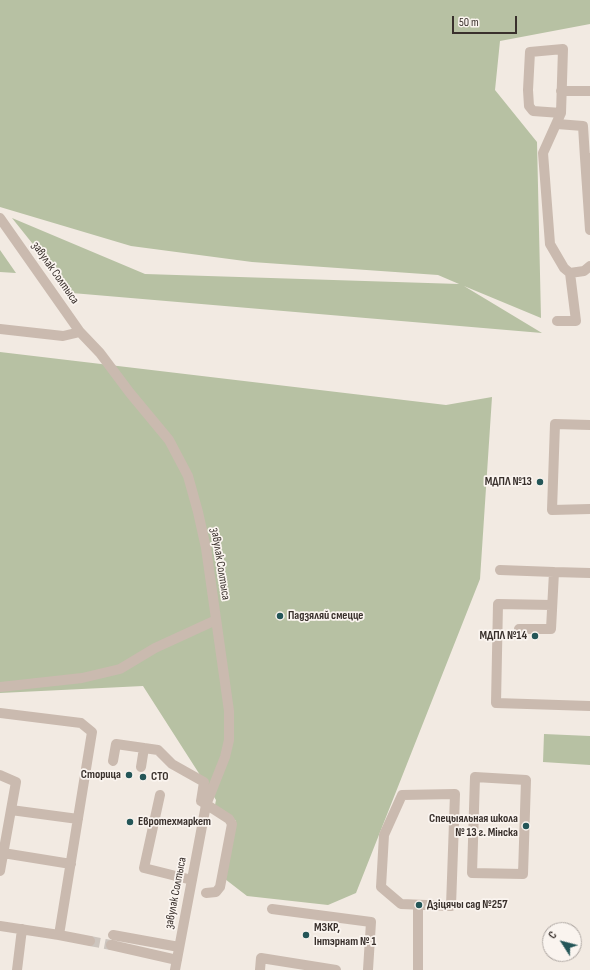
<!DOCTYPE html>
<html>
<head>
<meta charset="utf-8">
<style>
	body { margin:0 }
	#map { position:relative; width:590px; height:970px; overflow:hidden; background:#f2eae2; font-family:"Sofia Sans Condensed",sans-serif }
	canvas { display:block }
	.north { position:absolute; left:542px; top:922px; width:40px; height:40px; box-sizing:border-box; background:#faf4ef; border:1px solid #ada6a1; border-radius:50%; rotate:306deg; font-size:11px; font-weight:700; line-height:16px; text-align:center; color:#39302c }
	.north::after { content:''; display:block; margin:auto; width:14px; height:18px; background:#245658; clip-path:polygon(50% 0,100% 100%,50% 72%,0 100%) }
	.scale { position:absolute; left:452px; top:16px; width:65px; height:18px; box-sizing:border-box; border:2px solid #39302c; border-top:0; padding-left:5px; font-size:12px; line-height:14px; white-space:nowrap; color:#39302c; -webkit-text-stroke:3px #faf4ef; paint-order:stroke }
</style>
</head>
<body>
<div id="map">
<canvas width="590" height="970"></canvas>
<div class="north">С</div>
<div class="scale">50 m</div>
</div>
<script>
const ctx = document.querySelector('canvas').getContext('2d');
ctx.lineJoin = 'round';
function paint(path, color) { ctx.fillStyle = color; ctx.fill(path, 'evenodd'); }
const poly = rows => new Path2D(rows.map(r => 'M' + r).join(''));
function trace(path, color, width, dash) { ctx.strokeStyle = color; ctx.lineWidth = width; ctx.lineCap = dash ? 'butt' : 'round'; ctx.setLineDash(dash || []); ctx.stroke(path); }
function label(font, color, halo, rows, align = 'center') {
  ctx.font = font + ' "Sofia Sans Condensed",sans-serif'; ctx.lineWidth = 3.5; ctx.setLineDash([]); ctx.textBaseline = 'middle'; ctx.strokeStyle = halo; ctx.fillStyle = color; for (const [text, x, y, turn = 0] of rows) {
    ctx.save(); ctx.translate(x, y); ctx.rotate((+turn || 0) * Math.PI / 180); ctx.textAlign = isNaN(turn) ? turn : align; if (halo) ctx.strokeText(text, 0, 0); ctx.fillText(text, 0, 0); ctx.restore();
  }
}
paint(poly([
	[0,0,590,0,590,24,500,41,495,90,537,142,541,318,464,286,542,333,72,293,12,218,145,274,459,284,438,275,252,262,131,246,0,207],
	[0,250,16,273,0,272],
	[0,352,446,405,492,397,480,579,356,893,328,905,247,896,225,879,236,821,215,805,216,800,143,686,0,693],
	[544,734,590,736,590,765,543,762]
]), '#b7c1a3');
trace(poly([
	[90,941,111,945]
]), '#cdc5be', 10, [10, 5]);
trace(poly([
	[563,49,561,113,533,111,529,106,528,90,530,52,563,49],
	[561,91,590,91],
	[561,113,543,153,550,244,564,268,570,273],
	[557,124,583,126,585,158],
	[590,158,585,158,590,230],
	[0,218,80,332,100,353,130,393,169,440,188,476,198,512,206,548,229,711,229,740,225,757,206,805,175,970],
	[557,321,576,321,570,273,584,271,590,266],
	[0,329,63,336,80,332],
	[590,425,555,424,552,510,590,509],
	[500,570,554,572],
	[552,605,498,604,496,703,590,706],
	[519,629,551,629,554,572,590,573],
	[0,687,82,678,120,669,155,648,216,620],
	[0,713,81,723,92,732,59,935,0,926],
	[113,761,116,744,158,750,172,764,204,782,201,801,229,819,232,824,220,887,216,892,206,893],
	[141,767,144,748],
	[0,775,16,782,0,871],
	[475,777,526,780,523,874,472,873,475,777],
	[455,794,451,906,401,904,381,887,384,835,402,795,455,794],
	[160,795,144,868,192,880],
	[11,810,78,819],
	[3,853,71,864],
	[272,909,371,922,368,970],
	[59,935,90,941],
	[113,935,179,947],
	[111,945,177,960],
	[17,970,22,929],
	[260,970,261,958,336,970],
	[418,970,418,905]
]), '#cabaaf', 10);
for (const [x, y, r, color] of [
	[540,482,4,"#245658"],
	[280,616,4,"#245658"],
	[535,636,4,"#245658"],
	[129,775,4,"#245658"],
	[143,777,4,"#245658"],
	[130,822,4,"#245658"],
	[526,826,4,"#245658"],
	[419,905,4,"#245658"],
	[306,935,4,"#245658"]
]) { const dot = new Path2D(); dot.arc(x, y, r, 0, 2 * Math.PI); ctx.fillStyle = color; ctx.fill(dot); trace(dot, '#faf4ef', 1.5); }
label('12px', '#39302c', '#faf4ef', [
	["завулак Солтыса",55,273,55],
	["завулак Солтыса",220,564,81],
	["завулак Солтыса",176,893,-79]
]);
label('bold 12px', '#39302c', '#faf4ef', [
	["МДПЛ №13",532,482,"right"],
	["Падзяляй смецце",288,616],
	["МДПЛ №14",527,636,"right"],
	["Сторица",121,775,"right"],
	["СТО",151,777],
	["Спецыяльная школа",518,819,"right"],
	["№ 13 г. Мінска",518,833,"right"],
	["Евротехмаркет",138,822],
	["Дзіцячы сад №257",427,905],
	["МЗКР,",314,928],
	["Інтэрнат № 1",314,942]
], 'left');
</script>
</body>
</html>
